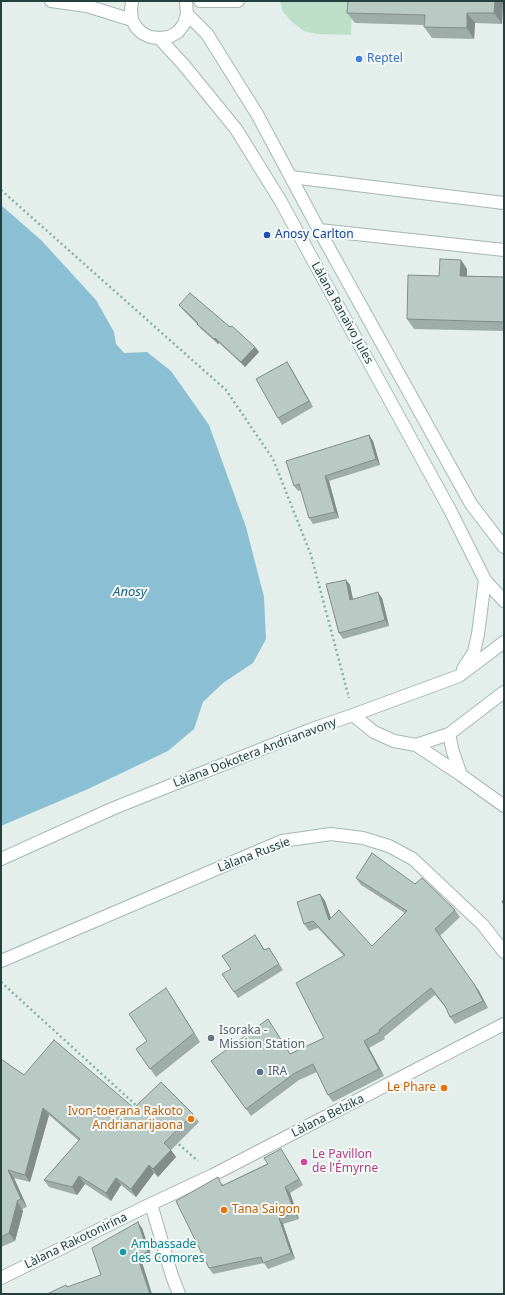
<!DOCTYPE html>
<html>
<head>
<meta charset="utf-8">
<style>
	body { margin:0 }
	#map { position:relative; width:505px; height:1295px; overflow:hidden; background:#e4eeeb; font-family:"Noto Sans",sans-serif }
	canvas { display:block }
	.frame { position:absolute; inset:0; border:2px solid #23403c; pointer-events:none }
</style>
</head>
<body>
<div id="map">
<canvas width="505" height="1295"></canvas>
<div class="frame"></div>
</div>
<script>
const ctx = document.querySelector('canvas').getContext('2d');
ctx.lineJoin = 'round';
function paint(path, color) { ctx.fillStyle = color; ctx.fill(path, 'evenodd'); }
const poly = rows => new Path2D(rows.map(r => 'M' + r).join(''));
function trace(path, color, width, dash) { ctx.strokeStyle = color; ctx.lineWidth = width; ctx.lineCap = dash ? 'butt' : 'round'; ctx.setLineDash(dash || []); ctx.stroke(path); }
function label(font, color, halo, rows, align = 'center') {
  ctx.font = font + ' "Noto Sans",sans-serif'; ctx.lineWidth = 4; ctx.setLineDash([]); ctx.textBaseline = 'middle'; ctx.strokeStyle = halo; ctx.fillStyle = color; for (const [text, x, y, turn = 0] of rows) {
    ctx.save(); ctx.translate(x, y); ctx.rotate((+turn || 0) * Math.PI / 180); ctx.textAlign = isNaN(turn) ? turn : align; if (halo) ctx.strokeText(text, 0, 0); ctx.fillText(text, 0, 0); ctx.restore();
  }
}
paint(poly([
	[280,1,352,1,351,35,317,34,304,31,292,22,283,12]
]), '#bddfca');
paint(poly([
	[1,205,41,240,96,300,114,332,116,344,124,353,147,352,171,371,209,425,246,527,264,597,266,639,253,663,223,683,203,702,194,729,168,751,88,789,1,826]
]), '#8bc0d4');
const lane = poly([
	[200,1,238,1],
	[291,177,504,203],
	[319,230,504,250]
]);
const street = poly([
	[449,734,453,752,461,775],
	[416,745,461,775,504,806],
	[151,1204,172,1276,179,1294],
	[1,1278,151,1204,213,1175,504,1024]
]);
const secondary = poly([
	[51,1,87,6,132,20],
	[132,1,131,10,132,20,136,27,142,33,150,37,159,38,169,37,178,32,184,24,187,14,186,1],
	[187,14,207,34,257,114,319,230,471,504,504,547],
	[159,38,183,64,236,129,280,200,450,510,485,580,504,601],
	[463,669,474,652,478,634,485,580],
	[353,715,374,732,394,741,416,745,449,734,504,692],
	[1,859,114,808,312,729,353,715,459,676,504,642],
	[1,961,282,841,331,834,363,838,389,846,413,859,483,925,504,952]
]);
trace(lane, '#a6b6b3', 14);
trace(street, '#a6b6b3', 14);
trace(secondary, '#a2bab4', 14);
trace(poly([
	[1,190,226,390,273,459,311,555,349,698],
	[1,982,139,1108],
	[175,1141,198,1161]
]), '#84b2a9', 2.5, [2, 3]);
trace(lane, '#fff', 12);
trace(street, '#fff', 12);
trace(secondary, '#fff', 12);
paint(poly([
	[503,1,502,24,475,23,474,39,432,38,424,27,424,25,355,23,347,13],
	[461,260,467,269,467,276,504,277,504,331,414,329,407,319,439,276],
	[179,305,230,327,255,347,259,352,245,367,219,343,218,344,201,329,197,324,183,310],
	[287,362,291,368,313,407,282,425,278,418],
	[369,435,373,441,380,465,329,481,339,518,313,524,309,518,301,490,298,491,294,486],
	[346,580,350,585,353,599,382,598,389,626,343,639,339,633],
	[356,878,415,884,455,910,460,917,440,936,479,991,488,1008,455,1024,450,1017,446,1008,435,995,384,1037,385,1039,369,1048,384,1076,333,1102,328,1095,317,1072,299,1080,251,1116,211,1061,268,1019,290,1054,324,1038,344,956,318,928,309,931,304,924,320,894,325,901,331,918,372,946,405,913,361,885],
	[259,941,265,950,269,948,283,970,238,998,234,992,230,969],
	[172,997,200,1042,156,1077,136,1049,147,1041],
	[1,1059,24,1075,134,1108,193,1114,199,1122,171,1150,176,1157,158,1177,154,1173,136,1197,121,1185,111,1201,85,1184,77,1195,49,1187,44,1180,79,1141,49,1115,30,1182,14,1178,27,1207,22,1209,23,1211,15,1241,1,1247],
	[285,1155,303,1185,290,1193,299,1219,283,1224,295,1259,268,1269,264,1263,213,1274,209,1268,222,1183,223,1185],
	[142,1228,152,1258,101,1275]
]), '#9fada9');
paint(poly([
	[495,1,503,1,502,24,494,13],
	[467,13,475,23,474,39,467,28],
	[461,260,467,269,467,286,460,276],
	[215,338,219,343,218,344,214,339],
	[255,347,259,352,245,367,241,362],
	[287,362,291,368,313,407,309,401],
	[369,435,373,441,380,465,376,459],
	[325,476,329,481,339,518,335,512],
	[346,580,350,585,354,605,350,600],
	[378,592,382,598,389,626,385,620],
	[320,894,325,901,334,927,329,920],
	[474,984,479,991,488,1008,483,1001],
	[166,988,172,997,200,1042,194,1033],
	[364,1041,369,1048,384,1076,379,1069],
	[43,1108,49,1115,30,1182,25,1175],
	[281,1149,285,1155,303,1185,299,1179],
	[171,1150,176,1157,158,1177,153,1169],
	[149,1165,154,1173,136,1197,131,1189],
	[8,1170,14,1178,27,1207,21,1199],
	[79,1176,85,1184,77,1195,72,1187],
	[116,1178,121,1185,111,1201,106,1193],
	[285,1187,290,1193,299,1219,295,1213],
	[17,1201,23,1211,15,1241,9,1233],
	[279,1218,283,1224,295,1259,291,1253],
	[138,1222,142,1228,152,1258,148,1252],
	[137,1256,142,1262,152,1294,150,1294]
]), '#828d89');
const building = poly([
	[348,1,495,1,494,13,467,13,467,28,424,27,425,15,347,13,348,1],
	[440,259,461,260,460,276,504,277,504,322,407,319,408,275,439,276,440,259],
	[190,293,230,327,232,326,255,347,241,362,215,338,214,339,197,324,198,323,179,305,190,293],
	[287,362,309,401,278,418,256,379,287,362],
	[369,435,376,459,325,476,335,512,309,518,299,484,294,486,286,461,369,435],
	[346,580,350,600,378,592,385,620,339,633,326,584,346,580],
	[372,853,415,884,422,878,455,910,435,929,474,984,483,1001,450,1017,445,1006,431,988,379,1030,380,1032,364,1041,379,1069,328,1095,313,1064,295,1073,246,1109,211,1061,268,1019,290,1054,324,1038,296,983,345,955,313,921,304,924,297,902,320,894,329,920,339,910,372,946,407,911,356,878,372,853],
	[504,900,504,906,502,901,504,900],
	[255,935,264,950,269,948,279,964,234,992,222,974,231,969,222,956,255,935],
	[166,988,194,1033,150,1069,136,1049,147,1041,129,1014,166,988],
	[54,1040,134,1108,161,1082,193,1114,164,1143,171,1150,153,1169,149,1165,131,1189,116,1178,106,1193,79,1176,72,1187,44,1180,80,1139,43,1108,25,1175,8,1170,21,1199,17,1201,17,1203,9,1233,1,1237,1,1059,24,1075,54,1040],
	[281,1149,299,1179,285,1187,295,1213,279,1218,291,1253,263,1263,261,1257,209,1268,176,1201,218,1177,222,1186,268,1164,264,1158,281,1149],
	[138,1222,148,1252,137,1256,150,1294,47,1294,66,1285,67,1287,101,1275,92,1248,138,1222]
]);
paint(building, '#b9c9c4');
trace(building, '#828d89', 1);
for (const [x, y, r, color] of [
	[359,59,4,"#3f7fe0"],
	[267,235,4,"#1a4fb4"],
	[211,1038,4,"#6b7280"],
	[260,1072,4,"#5c6f8a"],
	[444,1088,4,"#e8710a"],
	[191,1119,4,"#e8710a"],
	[304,1162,4,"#d1479c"],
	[224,1210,4,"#e8710a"],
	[123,1252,4,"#0f9aa8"]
]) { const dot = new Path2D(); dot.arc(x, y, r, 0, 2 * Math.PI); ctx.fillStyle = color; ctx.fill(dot); trace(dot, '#f5faf8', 1.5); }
label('12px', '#366cbe', '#f5faf8', [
	["Reptel",367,59]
], 'left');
label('12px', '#164399', '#f5faf8', [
	["Anosy Carlton",275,235]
], 'left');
label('12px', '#23403c', '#f5faf8', [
	["Làlana Ranaivo Jules",342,313,61],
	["Làlana Dokotera Andrianavony",255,753,-21],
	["Làlana Russie",254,855,-21],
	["Làlana Belzika",328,1116,-27],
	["Làlana Rakotonirina",76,1241,-26]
]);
label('12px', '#5b616d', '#f5faf8', [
	["Isoraka -",219,1031],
	["Mission Station",219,1045]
], 'left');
label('12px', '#4e5e75', '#f5faf8', [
	["IRA",268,1072]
], 'left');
label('12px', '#c56008', '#f5faf8', [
	["Le Phare",436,1088],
	["Ivon-toerana Rakoto",183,1112],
	["Andrianarijaona",183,1126],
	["Tana Saigon",232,1210,"left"]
], 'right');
label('12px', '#b23c85', '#f5faf8', [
	["Le Pavillon",312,1155],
	["de l'Émyrne",312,1169]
], 'left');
label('12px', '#0d838f', '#f5faf8', [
	["Ambassade",131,1245],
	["des Comores",131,1259]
], 'left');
label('italic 13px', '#1b617e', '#f5faf8', [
	["Anosy",130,592]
]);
</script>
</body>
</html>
